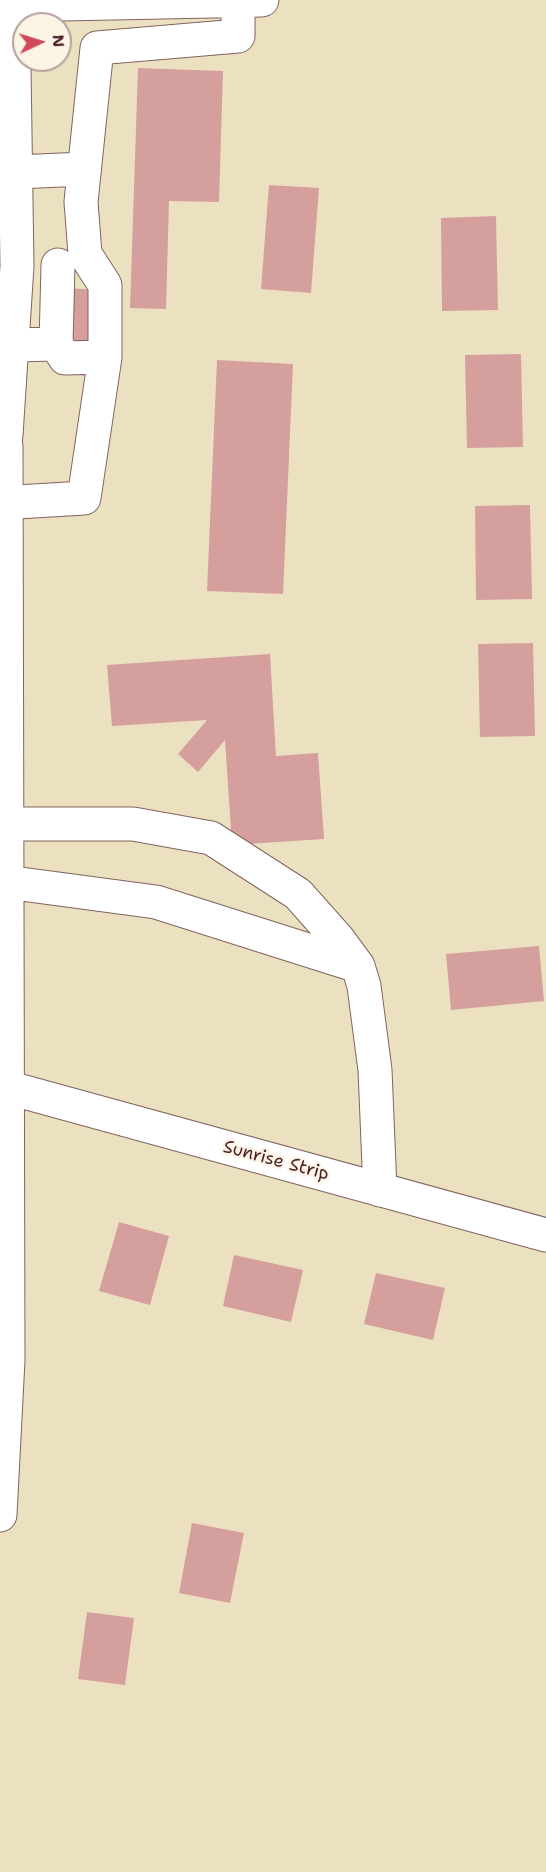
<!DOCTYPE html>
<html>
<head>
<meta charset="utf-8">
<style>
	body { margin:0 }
	#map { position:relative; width:546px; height:1872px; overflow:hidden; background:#ebe1c0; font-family:"Shantell Sans",sans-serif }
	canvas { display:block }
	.north { position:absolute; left:12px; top:12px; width:60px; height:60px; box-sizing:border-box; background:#fcf5e5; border:2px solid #b59f9b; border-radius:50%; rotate:86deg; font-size:16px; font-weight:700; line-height:24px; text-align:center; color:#4a1f2b }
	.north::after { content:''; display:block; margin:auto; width:21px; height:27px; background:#d1495b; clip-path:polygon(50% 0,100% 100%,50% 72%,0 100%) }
</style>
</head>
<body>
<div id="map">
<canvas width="546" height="1872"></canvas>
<div class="north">N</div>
</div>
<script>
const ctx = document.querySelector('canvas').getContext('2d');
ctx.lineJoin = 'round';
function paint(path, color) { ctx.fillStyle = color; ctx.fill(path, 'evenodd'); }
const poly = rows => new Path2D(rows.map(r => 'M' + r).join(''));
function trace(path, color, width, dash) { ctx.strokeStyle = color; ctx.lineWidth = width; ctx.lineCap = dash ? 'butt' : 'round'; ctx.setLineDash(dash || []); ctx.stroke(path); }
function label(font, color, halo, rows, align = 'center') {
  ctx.font = font + ' "Shantell Sans",sans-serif'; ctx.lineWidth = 5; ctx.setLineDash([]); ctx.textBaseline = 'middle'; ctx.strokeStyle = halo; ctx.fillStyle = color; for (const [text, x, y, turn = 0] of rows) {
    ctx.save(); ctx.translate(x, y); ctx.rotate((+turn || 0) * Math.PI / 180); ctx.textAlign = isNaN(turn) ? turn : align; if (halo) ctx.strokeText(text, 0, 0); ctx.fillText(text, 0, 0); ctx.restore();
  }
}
paint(poly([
	[138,68,223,71,219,202,169,201,166,309,130,308],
	[269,185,319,188,311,293,261,289],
	[496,216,498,310,442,311,441,218],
	[67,288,97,290,93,352,63,351],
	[521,354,523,447,467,448,465,355],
	[217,360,293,364,283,594,207,591],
	[530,505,532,599,476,600,475,506],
	[533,643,535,736,480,737,478,644],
	[270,654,276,756,318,753,324,839,232,845,225,740,198,772,178,754,207,720,112,726,107,665],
	[539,946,544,1001,451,1010,446,954],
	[119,1222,169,1236,150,1305,99,1291],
	[234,1255,303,1270,291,1322,223,1306],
	[376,1273,445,1288,433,1340,364,1324],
	[192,1523,244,1533,230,1603,179,1593],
	[87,1612,134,1618,125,1685,78,1679]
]), '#d59f9d');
const minor = poly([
	[13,5,262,0],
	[16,172,84,169],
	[56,344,65,358,105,357],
	[13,345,56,344,58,265],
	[0,503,84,498,105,357,105,285,85,254,81,202,97,48,238,36,238,1],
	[6,824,133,824,211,838,298,894,338,939,358,966,364,986,375,1070,380,1190],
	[6,882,156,902,358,966],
	[6,1087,546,1235],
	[0,1515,8,1360,6,446]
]);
const major = poly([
	[0,476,6,435,17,266,13,0]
]);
trace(minor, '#82635f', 35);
trace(major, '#82635f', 35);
trace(minor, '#fff', 33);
trace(major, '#fff', 33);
label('18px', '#4a1f2b', '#fcf5e5', [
	["Sunrise Strip",276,1161,15]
]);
</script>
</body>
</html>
